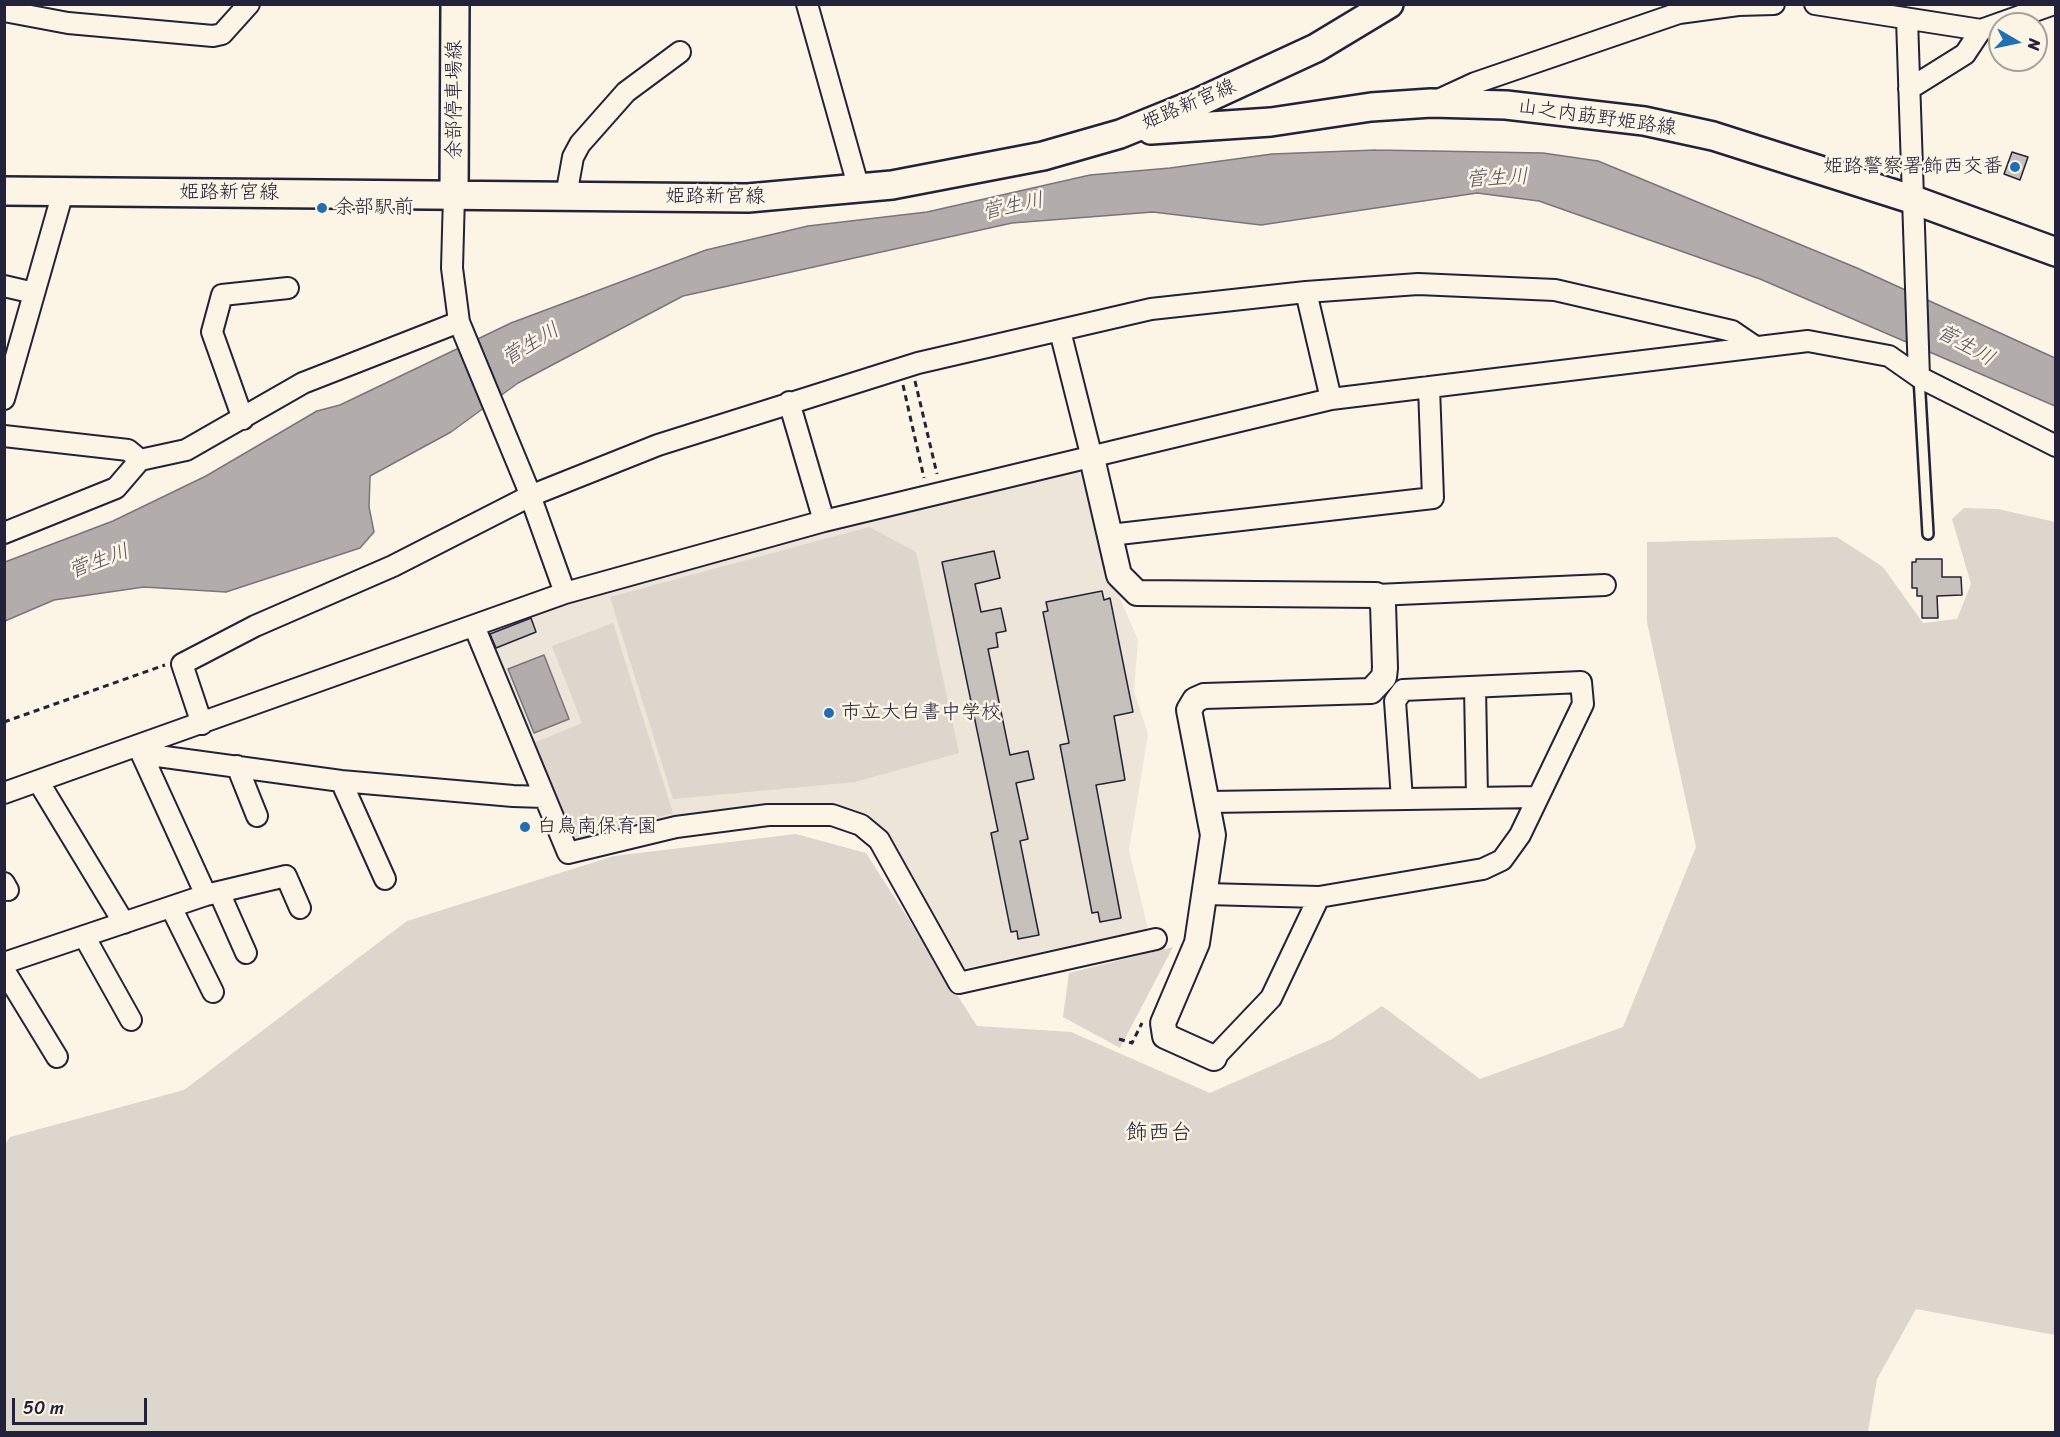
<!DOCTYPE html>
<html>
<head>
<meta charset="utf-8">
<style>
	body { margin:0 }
	#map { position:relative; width:2060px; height:1437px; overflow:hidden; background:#fcf5e5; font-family:Sriracha,sans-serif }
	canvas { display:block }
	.frame { position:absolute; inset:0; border:6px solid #22223b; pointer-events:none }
	.north { position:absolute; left:1988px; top:12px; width:60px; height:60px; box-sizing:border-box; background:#fcf5e5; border:2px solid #a5a1a1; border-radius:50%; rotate:99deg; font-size:16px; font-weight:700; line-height:24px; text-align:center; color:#22223b }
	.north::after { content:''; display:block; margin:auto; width:21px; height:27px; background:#1f6fb2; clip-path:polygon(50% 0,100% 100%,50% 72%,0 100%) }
	.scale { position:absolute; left:12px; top:1398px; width:135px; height:27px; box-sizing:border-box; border:3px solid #22223b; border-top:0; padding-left:8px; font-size:18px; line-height:21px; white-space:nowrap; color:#22223b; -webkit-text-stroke:4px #fcf5e5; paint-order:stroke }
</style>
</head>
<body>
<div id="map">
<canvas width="2060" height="1437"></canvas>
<div class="frame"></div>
<div class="north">N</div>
<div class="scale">50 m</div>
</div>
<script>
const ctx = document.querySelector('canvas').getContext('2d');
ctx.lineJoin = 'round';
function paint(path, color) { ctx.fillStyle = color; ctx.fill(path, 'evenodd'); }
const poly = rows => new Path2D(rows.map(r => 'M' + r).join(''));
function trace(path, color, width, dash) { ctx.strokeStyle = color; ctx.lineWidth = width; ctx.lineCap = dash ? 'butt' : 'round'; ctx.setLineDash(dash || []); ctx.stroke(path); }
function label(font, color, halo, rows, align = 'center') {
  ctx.font = font + ' Sriracha,"Klee One",sans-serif'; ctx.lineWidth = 5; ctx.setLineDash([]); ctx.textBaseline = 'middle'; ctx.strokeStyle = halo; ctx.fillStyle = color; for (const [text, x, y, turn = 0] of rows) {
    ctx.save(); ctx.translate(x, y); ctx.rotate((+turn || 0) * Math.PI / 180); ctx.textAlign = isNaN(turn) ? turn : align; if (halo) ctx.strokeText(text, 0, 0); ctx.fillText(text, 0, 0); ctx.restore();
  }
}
paint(poly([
	[1078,470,1085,476,1110,575,1138,640,1134,691,1148,734,1129,850,1148,929,962,969,885,835,856,812,814,804,766,804,693,813,580,842,571,838,484,632,546,610,697,565]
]), '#ece5d8');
paint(poly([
	[1964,508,1998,509,2055,522,2055,1335,1916,1309,1877,1379,1868,1432,5,1432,4,1146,10,1137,184,1090,407,921,614,856,796,834,866,853,977,1026,1071,1032,1210,1093,1332,1039,1382,1006,1480,1079,1623,1027,1696,847,1647,622,1647,542,1837,537,1883,567,1923,623,1957,619,1971,584,1952,519],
	[869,527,916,552,959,753,855,782,673,799,610,597],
	[613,623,673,813,581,839,573,835,534,743,582,723,552,646],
	[1173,947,1120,1048,1063,1017,1069,973]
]), '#dcd6cc');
const water = poly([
	[1376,150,1543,153,1598,161,1857,268,2055,358,2055,406,1760,279,1539,201,1477,193,1261,225,1153,212,1012,223,683,296,518,383,451,432,370,476,369,507,374,532,360,548,226,592,144,587,54,600,5,621,5,562,113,521,206,476,317,411,340,405,511,323,706,250,808,226,927,212,1090,175,1170,168,1272,154,1376,150],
	[544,655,569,719,534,733,508,669,544,655]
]);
paint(water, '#b2adab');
trace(water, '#78757e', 1.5);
const building = poly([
	[2012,152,2028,157,2020,180,2004,174,2012,152],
	[994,551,1000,578,975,584,981,612,1001,608,1006,631,996,633,998,647,988,649,1010,755,1028,751,1034,779,1016,783,1028,839,1020,841,1039,935,1018,939,1017,931,1011,932,991,833,998,831,942,562,994,551],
	[1916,559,1942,559,1942,577,1961,577,1962,595,1937,596,1938,618,1922,618,1922,596,1917,596,1917,588,1912,588,1912,562,1916,562,1916,559],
	[1102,591,1104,600,1110,598,1133,712,1114,716,1125,780,1096,785,1121,918,1100,922,1098,912,1092,913,1060,745,1069,743,1043,612,1048,611,1046,602,1102,591],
	[531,618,536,632,496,648,490,634,531,618]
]);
paint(building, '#c6c1bb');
trace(building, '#22223b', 1.5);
const service = poly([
	[1919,377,1928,534]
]);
const minor = poly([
	[807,4,859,189],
	[1815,4,1981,30,2054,4],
	[4,11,68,23,213,36,222,34,249,4],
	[1907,19,1919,377],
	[1909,89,1965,54,1981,30],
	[1436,101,1475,83,1679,13,1738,5,1774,4],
	[454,195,452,268,459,322,526,484,565,593],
	[566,196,573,157,580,144,626,92,680,52],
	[4,286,34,293],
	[1306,292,1331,399],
	[1060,331,1092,458],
	[4,399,63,192],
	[789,402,824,521],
	[243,419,212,332,222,295,288,288],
	[4,436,128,450,140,460],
	[4,533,116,488,140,460,186,450,303,383,459,322],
	[1110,535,1433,498,1429,387],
	[1376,595,1605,585],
	[474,626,568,853,676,827,768,815,832,815,861,825,879,840,959,983,1156,939],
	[1475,687,1477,798],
	[202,724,182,664,255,626,393,566,530,496,658,445,918,363,1151,309,1306,292,1418,284,1555,290,1732,331,1754,346],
	[143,754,341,781,513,796,544,797],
	[237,766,257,816],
	[38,781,124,923],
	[341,781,385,879],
	[4,793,565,593,824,521,1331,399,1808,341,1889,356,1919,377,2056,446],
	[1209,802,1538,797],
	[4,883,8,890],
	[219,892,246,953],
	[1206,894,1319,897,1483,869,1502,860,1520,835,1583,704,1581,682,1403,690,1395,701,1402,799],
	[206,895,286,876,300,908],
	[171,907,213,992],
	[84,936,131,1020],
	[4,963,206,895,138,746],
	[4,970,57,1057],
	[1214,1058,1271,998,1319,897]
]);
const tertiary = poly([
	[1092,458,1119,575,1137,593,1376,595,1383,604,1385,668,1384,677,1371,691,1204,696,1195,700,1189,710,1213,835,1197,943,1163,1023,1165,1036,1214,1058]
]);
const secondary = poly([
	[1151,130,1271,122,1371,107,1431,103,1506,105,1644,121,1713,136,1911,199,2056,252],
	[4,191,748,198,892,185,1043,156,1120,134,1199,102,1316,48,1389,4],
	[454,195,455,4]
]);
trace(service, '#22223b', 14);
trace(minor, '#22223b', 24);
trace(tertiary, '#22223b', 28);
trace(secondary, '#22223b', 32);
trace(poly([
	[915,381,937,474],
	[903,385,924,478],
	[4,722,165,665],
	[1119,1039,1132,1043,1142,1023]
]), '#22223b', 3, [6, 4.5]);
trace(service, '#fcf5e5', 9);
trace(minor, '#fcf5e5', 20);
trace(tertiary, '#fcf5e5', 24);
trace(secondary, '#fcf5e5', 27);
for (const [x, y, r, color] of [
	[2015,167,6,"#1f6fb2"],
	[322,208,6,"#1f6fb2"],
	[829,713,6,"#1f6fb2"],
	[525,827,6,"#1f6fb2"]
]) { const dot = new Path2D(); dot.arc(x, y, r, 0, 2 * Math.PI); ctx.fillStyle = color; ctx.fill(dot); trace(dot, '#fcf5e5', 2); }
label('20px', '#22223b', '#fcf5e5', [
	["余部停車場線",455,100,-90],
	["姫路新宮線",1189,105,-23],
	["山之内莇野姫路線",1597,118,8],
	["姫路新宮線",229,193],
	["姫路新宮線",715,197]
]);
label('20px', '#22223b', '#fcf5e5', [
	["姫路警察署飾西交番",2003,167,"right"],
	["余部駅前",334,208],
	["市立大白書中学校",841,713],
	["白鳥南保育園",537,827]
], 'left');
label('italic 21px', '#545362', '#fcf5e5', [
	["菅生川",1497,179,-3],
	["菅生川",1013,207,-12],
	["菅生川",531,345,-31],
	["菅生川",1965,346,29],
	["菅生川",99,562,-20]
]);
label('22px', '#22223b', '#fcf5e5', [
	["飾西台",1159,1133]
]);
</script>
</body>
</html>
